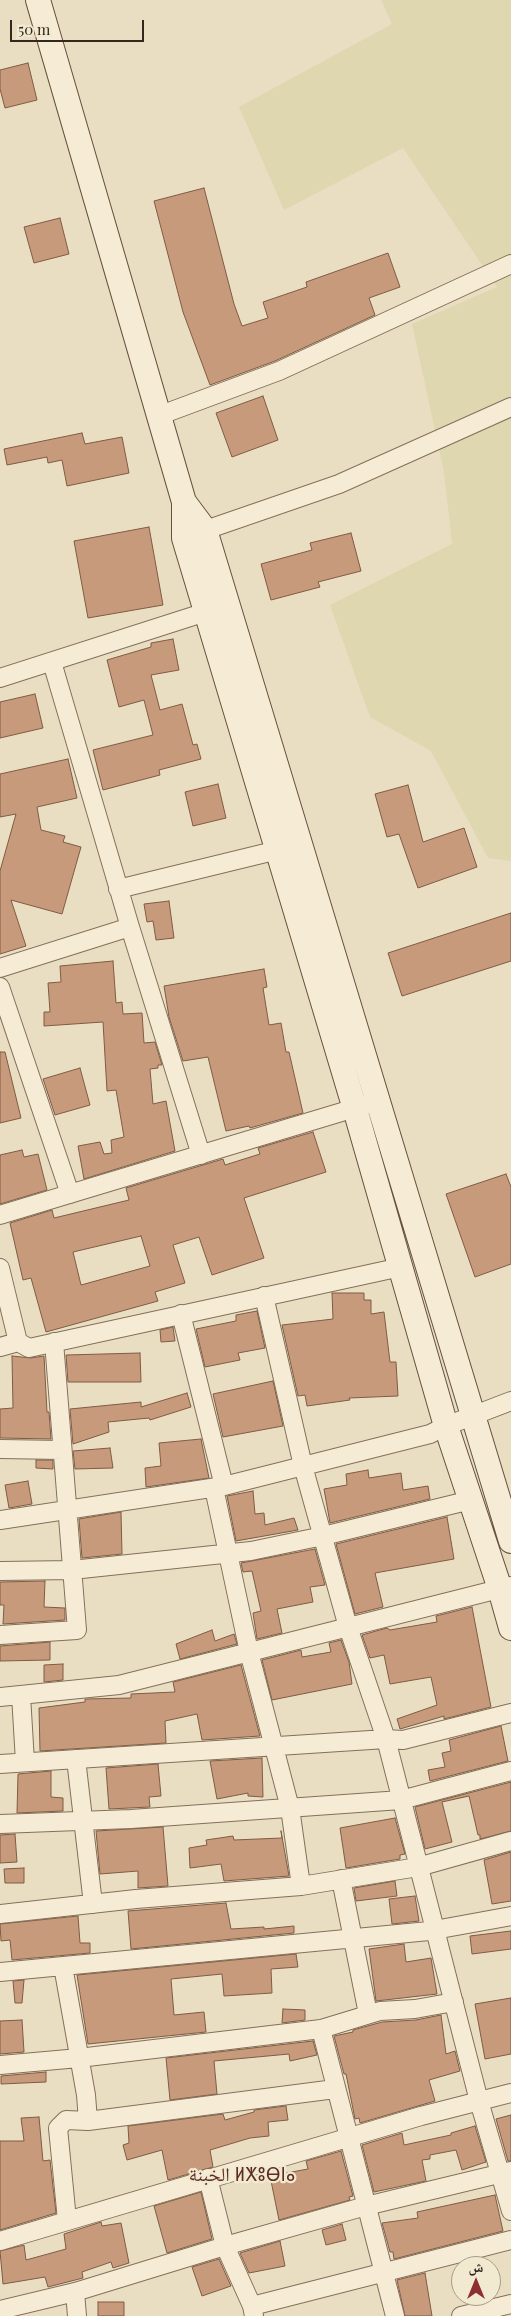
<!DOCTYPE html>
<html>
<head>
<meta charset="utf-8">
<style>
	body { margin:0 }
	#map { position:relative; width:511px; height:2316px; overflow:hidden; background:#eadec2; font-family:"Playfair Display","Noto Naskh Arabic",serif }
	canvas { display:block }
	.north { position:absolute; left:451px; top:2256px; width:50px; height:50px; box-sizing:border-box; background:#f2e9d1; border:1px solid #a69c89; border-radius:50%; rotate:0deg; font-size:14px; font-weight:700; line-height:20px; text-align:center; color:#34281e }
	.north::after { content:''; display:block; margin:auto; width:18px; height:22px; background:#8d2f31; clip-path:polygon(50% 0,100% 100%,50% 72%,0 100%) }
	.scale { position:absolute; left:10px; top:20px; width:134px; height:22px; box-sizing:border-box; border:2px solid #34281e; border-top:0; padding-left:6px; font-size:15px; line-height:18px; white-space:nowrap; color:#34281e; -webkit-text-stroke:4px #f2e9d1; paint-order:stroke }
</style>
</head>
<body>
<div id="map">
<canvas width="511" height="2316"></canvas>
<div class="north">ش</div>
<div class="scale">50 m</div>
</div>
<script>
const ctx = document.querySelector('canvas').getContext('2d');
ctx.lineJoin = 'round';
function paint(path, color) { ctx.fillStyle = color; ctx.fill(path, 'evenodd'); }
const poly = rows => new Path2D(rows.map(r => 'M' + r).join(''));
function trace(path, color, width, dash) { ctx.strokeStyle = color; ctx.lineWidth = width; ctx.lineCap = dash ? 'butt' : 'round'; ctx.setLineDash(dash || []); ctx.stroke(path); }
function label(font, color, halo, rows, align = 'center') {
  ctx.font = font + ' "Playfair Display","Noto Naskh Arabic","Noto Sans Tifinagh",serif'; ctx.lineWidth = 4.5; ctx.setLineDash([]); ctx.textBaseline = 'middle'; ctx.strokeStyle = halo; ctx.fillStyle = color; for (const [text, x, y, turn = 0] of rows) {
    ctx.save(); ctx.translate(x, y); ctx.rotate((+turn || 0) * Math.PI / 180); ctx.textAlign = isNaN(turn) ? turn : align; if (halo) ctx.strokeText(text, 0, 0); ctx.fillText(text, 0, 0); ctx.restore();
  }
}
paint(poly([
	[381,0,511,0,511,861,488,858,431,751,370,717,330,605,452,544,444,472,412,324,497,287,403,148,284,210,239,107,392,24]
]), '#dfd7b0');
const building = poly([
	[28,63,37,100,5,108,0,89,0,70,28,63],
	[204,188,234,304,242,326,268,318,263,302,307,287,306,282,388,253,400,287,369,298,375,315,275,361,210,385,183,312,154,201,204,188],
	[60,218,69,254,34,263,24,227,60,218],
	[263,396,278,440,232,457,216,413,263,396],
	[82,433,85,444,122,437,129,473,67,486,62,460,48,463,47,457,7,465,4,449,82,433],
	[149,527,163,605,88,618,74,541,149,527],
	[351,533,361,571,318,582,320,587,271,600,261,564,312,550,310,543,351,533],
	[173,639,179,670,151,675,160,710,182,704,193,745,197,744,201,759,159,770,160,775,103,790,93,750,153,735,144,700,119,707,107,660,151,647,151,643,173,639],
	[35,694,43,728,0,738,0,702,35,694],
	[68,759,77,798,37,807,41,830,65,836,63,842,81,847,62,914,11,900,26,946,0,954,0,871,16,814,0,817,0,774,68,759],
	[218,784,226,818,193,826,185,792,218,784],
	[408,785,423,842,464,828,477,867,418,888,399,834,387,837,375,794,408,785],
	[169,901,174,938,156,940,153,921,147,922,144,904,169,901],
	[511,913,511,961,402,996,388,953,511,913],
	[113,961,116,1003,122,1002,123,1014,142,1013,144,1043,155,1042,162,1065,158,1065,158,1068,150,1069,153,1104,166,1101,175,1151,84,1179,78,1146,100,1142,104,1154,112,1153,111,1140,124,1137,116,1090,107,1091,103,1022,44,1026,44,1012,50,1012,48,983,61,982,60,966,113,961],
	[264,969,267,987,263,988,269,1025,281,1023,286,1052,289,1052,303,1113,250,1128,249,1126,226,1131,208,1057,183,1061,169,1017,164,986,264,969],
	[0,1052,5,1052,21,1118,0,1123,0,1052],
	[80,1068,90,1105,55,1115,43,1079,80,1068],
	[313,1132,326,1172,244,1198,264,1258,212,1275,199,1237,173,1245,185,1283,155,1292,158,1301,46,1332,31,1278,23,1280,10,1223,52,1210,54,1218,129,1200,126,1188,223,1159,225,1165,260,1154,258,1148,313,1132],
	[141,1236,150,1266,81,1285,73,1252,141,1236],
	[22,1150,24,1157,38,1154,47,1190,0,1204,0,1155,22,1150],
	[506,1174,511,1187,511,1264,475,1277,446,1194,506,1174],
	[332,1293,364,1293,364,1300,371,1300,371,1314,384,1312,390,1362,396,1362,398,1396,349,1398,350,1400,307,1406,305,1395,298,1396,282,1325,333,1319,332,1293],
	[257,1311,265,1348,238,1353,240,1360,205,1367,196,1329,236,1321,236,1315,257,1311],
	[173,1327,175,1341,161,1342,160,1330,173,1327],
	[140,1353,141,1382,68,1382,66,1355,140,1353],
	[12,1356,31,1358,44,1356,47,1412,49,1412,51,1439,0,1438,0,1409,13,1408,12,1356],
	[273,1381,283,1426,223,1437,213,1394,273,1381],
	[187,1393,191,1407,150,1420,149,1418,108,1422,109,1432,73,1444,70,1409,141,1402,141,1407,187,1393],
	[201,1439,209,1478,146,1487,145,1468,161,1466,159,1443,201,1439],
	[110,1448,113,1468,75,1469,73,1451,110,1448],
	[36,1460,53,1460,53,1469,36,1468,36,1460],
	[368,1470,369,1478,401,1473,403,1490,428,1486,430,1499,330,1523,324,1489,347,1485,346,1474,368,1470],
	[28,1481,32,1504,9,1508,5,1485,28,1481],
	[253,1491,255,1514,264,1513,265,1525,294,1518,298,1530,236,1541,227,1496,253,1491],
	[121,1512,122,1554,82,1558,79,1519,121,1512],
	[447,1517,454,1559,375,1573,383,1607,355,1614,336,1544,447,1517],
	[315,1549,325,1585,310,1587,313,1602,277,1609,282,1633,257,1639,253,1613,261,1611,252,1571,243,1572,241,1563,315,1549],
	[45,1581,44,1607,65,1608,65,1620,3,1624,4,1605,0,1605,0,1582,45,1581],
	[472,1607,491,1707,444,1719,444,1716,400,1729,397,1719,437,1705,431,1677,390,1684,384,1655,370,1658,362,1635,387,1628,390,1630,437,1622,436,1616,472,1607],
	[212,1630,215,1641,234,1634,237,1644,180,1659,176,1644,212,1630],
	[341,1640,349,1662,352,1684,272,1700,262,1660,301,1650,302,1657,331,1652,329,1643,341,1640],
	[50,1642,50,1660,0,1661,0,1646,50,1642],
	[63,1664,63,1680,44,1682,44,1665,63,1664],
	[241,1665,260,1736,202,1740,197,1714,165,1721,166,1743,40,1751,39,1708,85,1702,85,1699,131,1698,131,1694,175,1692,173,1682,241,1665],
	[501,1726,508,1761,430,1781,428,1770,445,1767,442,1753,451,1751,449,1740,501,1726],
	[262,1758,263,1797,248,1796,248,1793,217,1799,210,1761,262,1758],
	[158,1764,161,1796,149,1797,150,1807,109,1809,106,1768,158,1764],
	[51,1771,51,1797,63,1798,63,1811,17,1813,18,1774,51,1771],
	[511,1782,511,1831,480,1839,480,1835,478,1835,469,1796,442,1802,452,1842,425,1849,415,1807,511,1782],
	[395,1818,405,1854,400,1855,400,1859,346,1868,340,1828,395,1818],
	[163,1827,168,1886,138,1888,138,1871,100,1874,96,1831,163,1827],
	[281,1831,289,1876,224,1881,221,1864,190,1868,189,1848,207,1845,206,1840,233,1836,234,1840,282,1838,281,1831],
	[15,1834,17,1862,0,1863,0,1835,15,1834],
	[511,1852,511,1901,492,1904,484,1860,511,1852],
	[24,1868,24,1883,5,1883,4,1869,24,1868],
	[395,1881,397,1896,356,1901,354,1888,395,1881],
	[415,1896,419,1921,392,1924,389,1899,415,1896],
	[226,1903,231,1929,264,1927,264,1929,294,1926,294,1933,131,1949,128,1911,226,1903],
	[78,1916,80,1943,90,1943,90,1953,12,1960,10,1940,1,1941,0,1924,78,1916],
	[511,1931,511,1949,472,1954,470,1936,511,1931],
	[404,1944,406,1962,431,1958,437,1994,376,2001,369,1949,404,1944],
	[296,1954,298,1967,271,1969,272,1993,224,1996,222,1974,171,1979,174,2015,204,2012,206,2032,88,2044,77,1975,296,1954],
	[24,1980,22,2003,15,2003,13,1981,24,1980],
	[511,1998,511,2054,485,2059,475,2004,511,1998],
	[283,2009,305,2010,305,2020,282,2023,283,2009],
	[441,2015,446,2054,455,2051,460,2071,429,2080,435,2101,360,2123,359,2118,355,2119,346,2074,344,2074,334,2036,353,2032,353,2030,382,2022,416,2020,441,2015],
	[22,2020,24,2052,0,2054,0,2021,22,2020],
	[313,2041,317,2055,290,2061,289,2054,214,2061,217,2094,170,2100,166,2058,313,2041],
	[46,2072,46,2082,1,2084,1,2076,46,2072],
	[286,2106,288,2120,268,2122,269,2136,250,2138,210,2150,213,2167,168,2180,162,2150,127,2160,123,2145,129,2143,128,2126,223,2114,225,2120,254,2112,254,2110,286,2106],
	[511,2115,511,2161,508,2161,496,2119,511,2115],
	[39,2117,43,2161,50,2160,56,2213,0,2230,0,2141,24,2141,21,2118,39,2117],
	[475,2126,486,2162,462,2170,456,2150,430,2155,430,2159,422,2160,426,2181,374,2192,362,2145,402,2133,404,2145,451,2135,451,2133,475,2126],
	[341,2151,353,2196,349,2197,350,2200,279,2220,270,2176,308,2169,306,2161,341,2151],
	[201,2192,212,2239,167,2253,154,2206,201,2192],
	[495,2195,503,2231,394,2259,393,2252,390,2252,382,2223,418,2218,417,2212,495,2195],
	[101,2222,102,2226,121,2223,129,2263,113,2268,111,2262,82,2272,83,2278,48,2287,45,2277,3,2284,0,2251,24,2245,26,2260,66,2249,64,2234,101,2222],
	[342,2224,346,2240,326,2245,322,2230,342,2224],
	[280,2241,285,2266,249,2273,240,2253,280,2241],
	[219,2259,231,2286,202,2296,192,2267,219,2259],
	[425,2273,432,2316,405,2316,397,2280,425,2273],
	[98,2302,124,2302,124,2316,98,2316,98,2302]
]);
paint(building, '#c69a7b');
trace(building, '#805b43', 1);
const street = poly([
	[158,416,279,371,511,264],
	[194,534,339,484,511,407],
	[52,662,130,927],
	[0,678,206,612],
	[118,889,278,850],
	[0,968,130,927,201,1155],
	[0,987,70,1194],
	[0,1215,365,1105],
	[0,1268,18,1342,29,1348,401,1267],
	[264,1296,303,1466,348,1627,386,1739,479,2101,511,2211],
	[181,1314,224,1486],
	[0,1347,18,1342],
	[0,1449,62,1450],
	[214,1488,249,1652,290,1808,301,1886],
	[0,1520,224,1486,430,1434,446,1426,511,1401],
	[0,1571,72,1570,251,1551,323,1536,471,1500],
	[0,1635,77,1630,54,1342],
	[21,1695,25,1762],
	[0,1697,119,1685,511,1586],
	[76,1759,93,1904],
	[0,1764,386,1739,403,1740,511,1713],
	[0,1824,131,1819,401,1800,511,1771],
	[341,1879,368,2014],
	[0,1914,136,1899,301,1886,418,1867,511,1841],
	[63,1966,86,2095,88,2121,66,2120,58,2128,67,2220],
	[0,1972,429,1931,511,1916],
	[321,2029,395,2316],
	[0,2065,79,2058,321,2029,380,2011,415,2009,454,2002],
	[88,2121,335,2089],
	[208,2178,225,2246,252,2306,254,2316],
	[0,2241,421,2116,511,2093],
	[75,2292,77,2316],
	[252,2306,511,2240],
	[0,2310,75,2292,225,2246,366,2206,511,2171],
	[461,2316,511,2304]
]);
const secondary = poly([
	[38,0,184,502,184,538,355,1109,446,1426,500,1589,511,1628],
	[184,502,205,530,511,1541]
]);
trace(street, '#83705b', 20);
trace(secondary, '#65513e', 26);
trace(street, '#f6ecd5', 18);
trace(secondary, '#f6ecd5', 24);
label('19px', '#5d2d21', '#f2e9d1', [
	["الخبنة ⵍⵅⵓⴱⵏⴰ",242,2175]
]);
</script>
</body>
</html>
